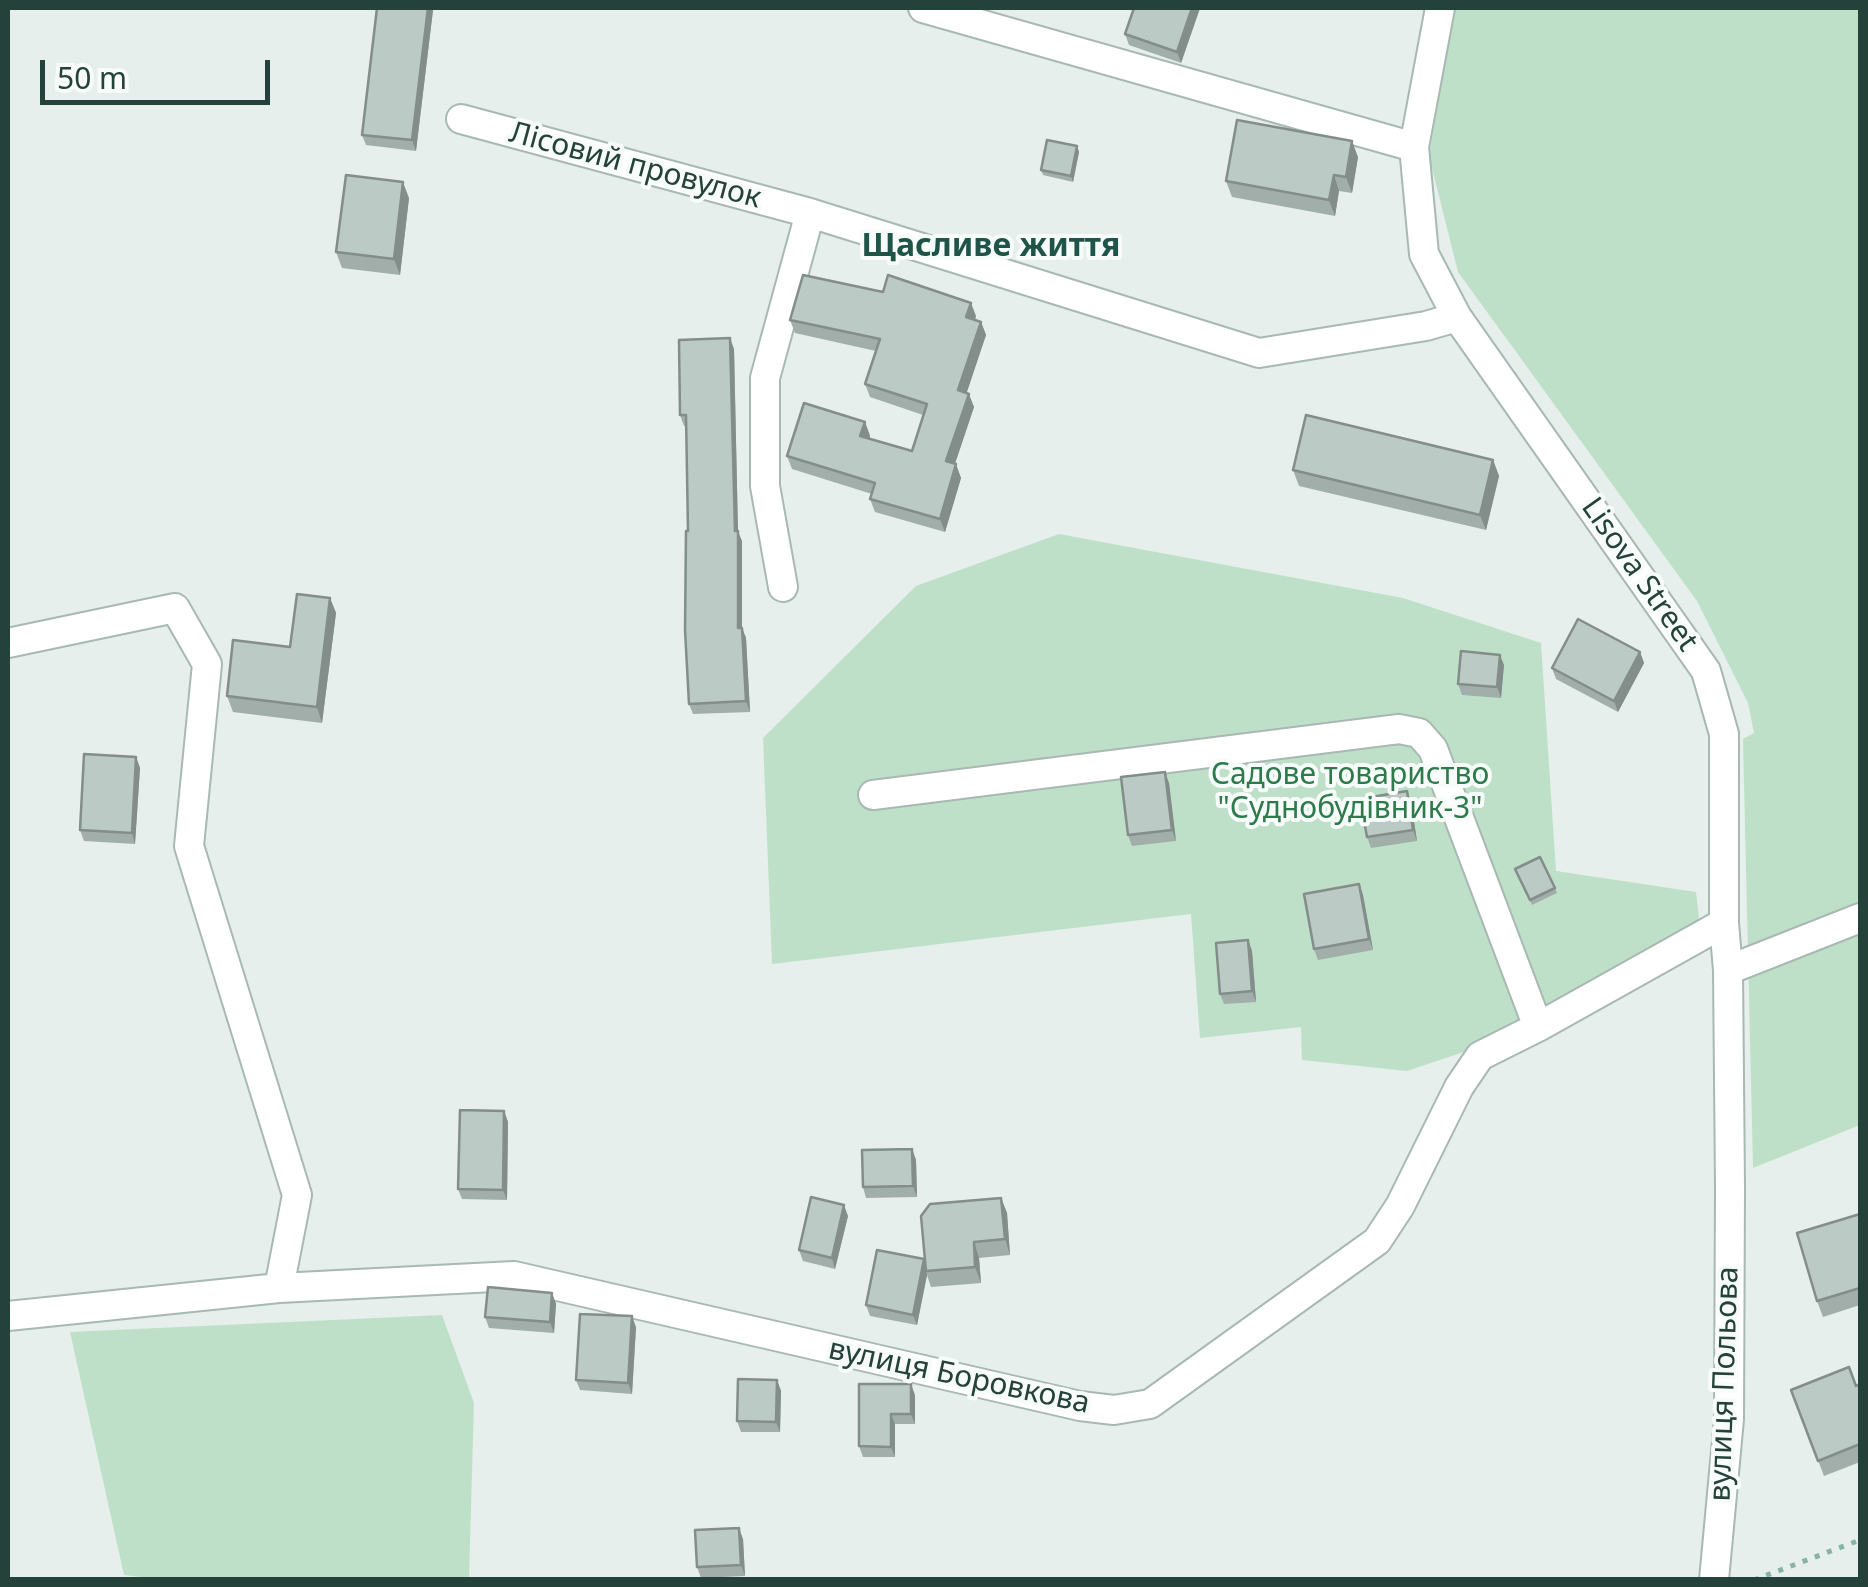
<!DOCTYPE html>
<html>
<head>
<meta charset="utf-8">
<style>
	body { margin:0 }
	#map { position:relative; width:1868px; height:1587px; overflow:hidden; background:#e6efeb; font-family:"Noto Sans",sans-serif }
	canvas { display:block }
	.frame { position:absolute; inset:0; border:10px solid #24423a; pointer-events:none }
	.scale { position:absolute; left:40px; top:60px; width:230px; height:45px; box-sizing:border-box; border:5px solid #24423a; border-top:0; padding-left:12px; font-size:30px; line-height:35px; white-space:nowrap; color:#24423a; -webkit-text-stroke:8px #f7fbf9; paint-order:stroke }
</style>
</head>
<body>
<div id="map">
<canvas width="1868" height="1587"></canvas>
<div class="frame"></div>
<div class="scale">50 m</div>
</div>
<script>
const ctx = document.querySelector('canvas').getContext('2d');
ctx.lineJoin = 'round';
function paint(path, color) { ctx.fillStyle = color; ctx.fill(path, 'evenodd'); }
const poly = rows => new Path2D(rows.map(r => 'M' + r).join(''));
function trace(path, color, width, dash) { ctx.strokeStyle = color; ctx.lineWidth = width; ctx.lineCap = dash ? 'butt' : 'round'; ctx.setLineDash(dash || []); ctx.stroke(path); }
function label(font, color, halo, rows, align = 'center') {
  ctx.font = font + ' "Noto Sans",sans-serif'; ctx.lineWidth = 8; ctx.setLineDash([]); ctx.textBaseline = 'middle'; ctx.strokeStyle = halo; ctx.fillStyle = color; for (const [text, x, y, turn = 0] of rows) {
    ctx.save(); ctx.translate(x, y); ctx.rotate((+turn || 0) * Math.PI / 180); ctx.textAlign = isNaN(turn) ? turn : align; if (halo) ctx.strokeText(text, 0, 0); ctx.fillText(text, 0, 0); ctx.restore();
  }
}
paint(poly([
	[1454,8,1860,8,1860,1125,1753,1168,1743,739,1754,733,1748,703,1697,601,1458,272,1429,156],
	[1059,534,1403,598,1541,643,1556,871,1696,892,1701,936,1538,1027,1407,1071,1302,1060,1301,1027,1200,1038,1191,914,772,964,763,738,916,586],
	[442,1315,474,1403,469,1579,167,1580,124,1575,70,1332]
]), '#bfe0c8');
const street = poly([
	[923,8,1414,147],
	[1440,8,1414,147,1424,254,1457,317,1706,671,1724,734,1724,923,1728,970,1730,1188,1729,1419,1714,1580],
	[461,119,810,213],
	[783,587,765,486,765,378,810,213,1259,353,1426,326,1457,317],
	[8,643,175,608,207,664,189,846,297,1195,279,1288],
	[873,795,1399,729,1419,733,1433,749,1538,1027],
	[1728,970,1860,918],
	[8,1316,279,1288,514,1276,1080,1406,1114,1410,1150,1404,1377,1241,1400,1206,1459,1087,1480,1056,1538,1027,1724,923]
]);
trace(street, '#a8b8b2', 32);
trace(poly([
	[1754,1580,1860,1540]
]), '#86b3a5', 5, [5, 8]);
trace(street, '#fff', 28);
paint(poly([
	[377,8,433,8,433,10,416,151,366,145,362,135],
	[1200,8,1181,63,1129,45,1125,34],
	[1077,146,1079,152,1073,182,1043,175,1041,170],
	[1358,157,1352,193,1339,191,1335,216,1232,197,1226,181],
	[409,198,400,275,342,268,336,252],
	[976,316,975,320,981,322,986,335,966,393,974,407,955,464,961,478,945,532,875,512,870,499,872,494,792,469,787,456,865,422,870,436,869,439,912,451,923,415,870,397,865,384,876,351,795,333,790,320],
	[734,349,738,532,742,541,742,628,746,638,750,712,693,714,689,704,687,426,684,426,680,415],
	[1493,460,1499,476,1486,530,1299,486,1293,470],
	[330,598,336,613,322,723,233,712,227,696,290,647],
	[1640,652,1644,663,1618,712,1556,679,1552,668],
	[1504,665,1501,698,1462,695,1458,684],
	[136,757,140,768,135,844,84,841,80,830],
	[1169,783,1176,841,1132,846,1128,835],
	[1407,791,1411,802,1417,841,1371,848,1367,837],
	[1517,875,1555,888,1557,893,1532,905],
	[1359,884,1363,895,1373,950,1318,960,1314,949],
	[1248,940,1252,951,1256,1002,1224,1004,1220,994],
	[504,1111,508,1122,507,1200,462,1199,458,1189],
	[912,1149,916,1160,917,1197,866,1198,863,1187],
	[1001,1198,1007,1213,1010,1255,979,1258,981,1283,931,1287,927,1275,917,1325,870,1316,866,1305],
	[1860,1214,1860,1305,1823,1317,1817,1301],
	[848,1216,835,1269,803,1261,799,1250],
	[552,1293,556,1304,554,1333,489,1328,485,1317],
	[636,1327,632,1394,580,1390,576,1380],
	[777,1380,781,1391,780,1432,741,1432,737,1421],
	[859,1384,915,1395,915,1424,895,1424,895,1457,863,1457,859,1446],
	[1860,1384,1860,1462,1824,1476,1791,1390],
	[743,1539,745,1576,701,1578,697,1567]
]), '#a1aea9');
paint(poly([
	[428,8,433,8,433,10,416,151,412,140],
	[1192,8,1200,8,1181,63,1177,52],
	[1352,141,1358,157,1352,193,1346,177],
	[1077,146,1079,152,1073,182,1071,176],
	[1334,175,1339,191,1335,216,1329,200],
	[403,182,409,198,400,275,394,259],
	[971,303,976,316,971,331,966,317],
	[981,322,986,335,963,404,958,390],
	[730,338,734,349,738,532,742,541,742,628,746,638,750,712,746,701,738,628],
	[969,394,974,407,951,475,946,461],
	[865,422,870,436,865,450,860,436],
	[1493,460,1499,476,1486,530,1480,515],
	[956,464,961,478,945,532,940,519],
	[330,598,336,613,322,723,317,707],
	[1640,652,1644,663,1618,712,1614,701],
	[1500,655,1504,665,1501,698,1497,687],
	[136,757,140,768,135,844,132,833],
	[1165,772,1169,783,1176,841,1172,830],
	[1407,791,1411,802,1417,841,1413,830],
	[1359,884,1363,895,1373,950,1369,939],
	[1248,940,1252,951,1256,1002,1252,991],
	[504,1111,508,1122,507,1200,503,1190],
	[912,1149,916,1160,917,1197,913,1186],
	[1001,1198,1007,1213,1010,1255,1005,1239],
	[844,1205,848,1216,835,1269,832,1258],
	[974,1242,979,1258,981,1283,975,1267],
	[924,1259,927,1275,917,1325,913,1315],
	[552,1293,556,1304,554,1333,550,1322],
	[632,1316,636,1327,632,1394,628,1383],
	[777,1380,781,1391,780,1432,776,1422],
	[911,1384,915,1395,915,1424,911,1414],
	[891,1414,895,1424,895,1457,891,1447],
	[739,1528,743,1539,745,1576,741,1565]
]), '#838d89');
const building = poly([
	[377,8,428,8,412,140,362,135,377,8],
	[1134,8,1192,8,1177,52,1125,34,1134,8],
	[1237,120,1352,141,1346,177,1334,175,1329,200,1226,181,1237,120],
	[1047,140,1077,146,1071,176,1041,170,1047,140],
	[346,175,403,182,394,259,336,252,346,175],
	[803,275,883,292,888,275,971,303,966,317,981,322,958,390,969,394,946,461,956,464,940,519,870,499,875,483,787,456,804,403,865,422,860,436,912,451,927,404,865,384,880,339,790,320,803,275],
	[730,338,735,531,738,531,738,628,742,628,746,701,689,704,685,630,686,531,688,531,686,415,680,415,679,340,730,338],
	[1306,415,1493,460,1480,515,1293,470,1306,415],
	[297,594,330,598,317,707,227,696,233,640,290,647,297,594],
	[1578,619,1640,652,1614,701,1552,668,1578,619],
	[1461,651,1500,655,1497,687,1458,684,1461,651],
	[84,754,136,757,132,833,80,830,84,754],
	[1165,772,1172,830,1128,835,1121,777,1165,772],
	[1407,791,1413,830,1367,837,1360,799,1407,791],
	[1540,857,1555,888,1530,900,1515,869,1540,857],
	[1359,884,1369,939,1314,949,1304,894,1359,884],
	[1248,940,1252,991,1220,994,1216,943,1248,940],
	[460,1110,504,1111,503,1190,458,1189,460,1110],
	[912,1149,913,1186,863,1187,862,1150,912,1149],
	[811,1197,844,1205,832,1258,799,1250,811,1197],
	[1001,1198,1005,1239,974,1242,975,1267,926,1271,921,1216,930,1204,1001,1198],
	[1860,1214,1860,1288,1817,1301,1797,1233,1860,1214],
	[877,1250,924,1259,913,1315,866,1305,877,1250],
	[488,1287,552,1293,550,1322,485,1317,488,1287],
	[580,1314,632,1316,628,1383,576,1380,580,1314],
	[1849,1367,1856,1386,1860,1384,1860,1444,1818,1461,1791,1390,1849,1367],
	[738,1379,777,1380,776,1422,737,1421,738,1379],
	[859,1384,911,1384,911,1414,891,1414,891,1447,859,1446,859,1384],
	[739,1528,741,1565,697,1567,695,1530,739,1528]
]);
paint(building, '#bbcac4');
trace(building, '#838d89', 2.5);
label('30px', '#24423a', '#f7fbf9', [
	["Лісовий провулок",635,166,15],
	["Lisova Street",1639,575,55],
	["вулиця Боровкова",959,1377,12],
	["вулиця Польова",1725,1384,-88]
]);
label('30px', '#2d7a4b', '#f7fbf9', [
	["Садове товариство",1350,775],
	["\"Суднобудівник-3\"",1350,809]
]);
label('bold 32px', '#1f5548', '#f7fbf9', [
	["Щасливе життя",991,247]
]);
</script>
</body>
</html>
